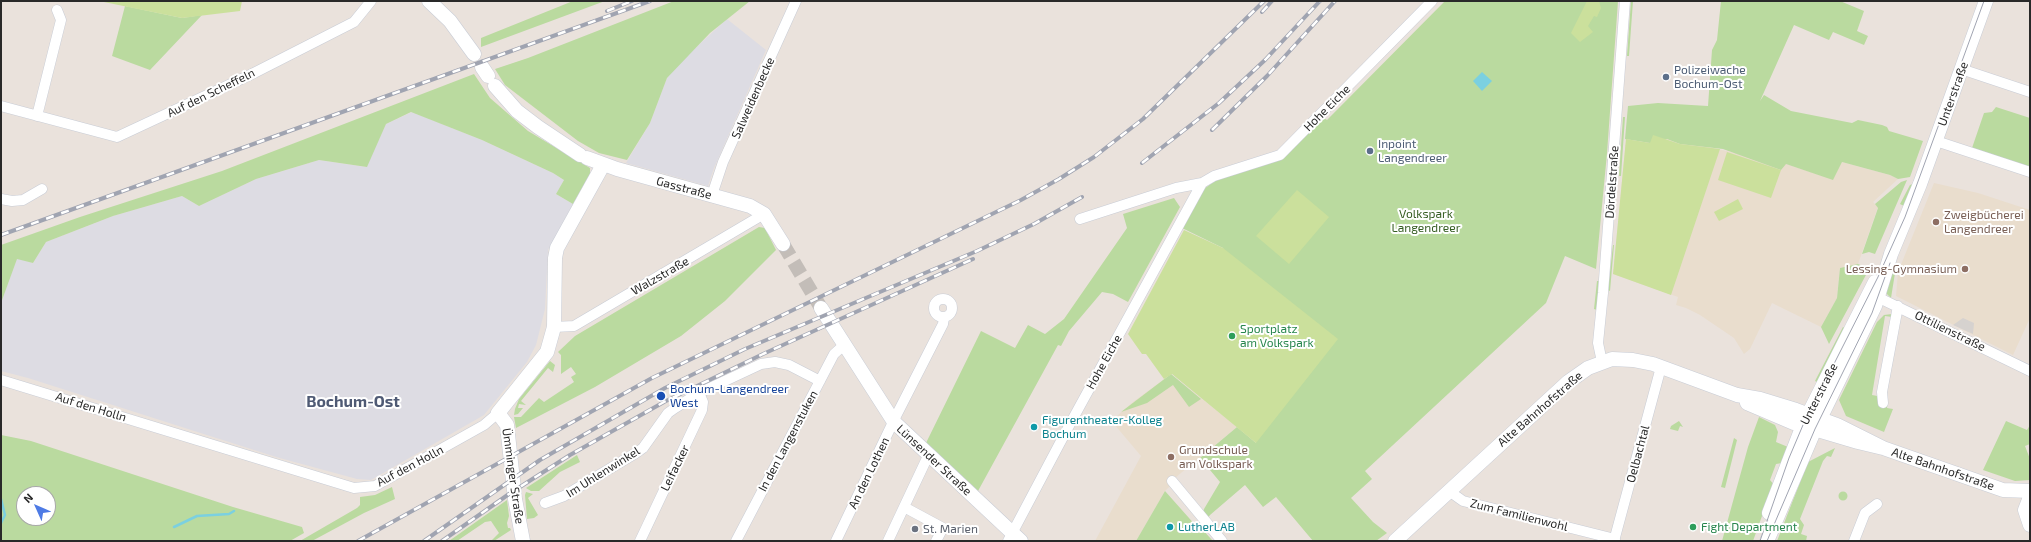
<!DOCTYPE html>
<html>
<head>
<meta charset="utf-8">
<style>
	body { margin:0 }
	#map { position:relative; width:2031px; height:542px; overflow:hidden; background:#eae2dc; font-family:"Exo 2",sans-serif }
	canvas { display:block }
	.frame { position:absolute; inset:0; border:2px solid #292929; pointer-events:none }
	.north { position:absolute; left:16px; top:486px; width:40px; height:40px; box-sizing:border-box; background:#fff; border:1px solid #a9a9a9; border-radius:50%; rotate:315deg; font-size:11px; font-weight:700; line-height:16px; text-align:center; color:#292929 }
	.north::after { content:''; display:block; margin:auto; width:14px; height:18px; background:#4e7be5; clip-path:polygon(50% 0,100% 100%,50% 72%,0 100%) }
</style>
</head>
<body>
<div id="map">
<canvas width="2031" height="542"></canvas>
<div class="frame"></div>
<div class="north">N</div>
</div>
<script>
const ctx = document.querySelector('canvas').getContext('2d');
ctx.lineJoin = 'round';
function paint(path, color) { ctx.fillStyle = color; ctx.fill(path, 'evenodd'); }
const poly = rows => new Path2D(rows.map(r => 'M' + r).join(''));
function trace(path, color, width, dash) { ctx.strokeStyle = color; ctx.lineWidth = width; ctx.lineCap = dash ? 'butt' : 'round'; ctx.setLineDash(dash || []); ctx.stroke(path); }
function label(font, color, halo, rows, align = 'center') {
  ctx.font = font + ' "Exo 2",sans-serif'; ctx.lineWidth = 4; ctx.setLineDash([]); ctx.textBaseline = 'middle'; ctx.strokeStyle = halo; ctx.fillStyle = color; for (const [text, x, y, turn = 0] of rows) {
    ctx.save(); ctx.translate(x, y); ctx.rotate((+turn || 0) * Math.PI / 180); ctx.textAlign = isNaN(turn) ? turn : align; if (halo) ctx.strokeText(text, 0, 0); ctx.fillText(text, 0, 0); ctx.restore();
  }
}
paint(poly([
	[727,19,766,50,714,168,708,186,626,163,650,123,667,78,679,63],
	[412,112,482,140,553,173,564,180,556,194,573,204,548,250,545,309,536,345,527,362,484,415,371,480,357,479,276,457,28,378,1,371,1,303,17,258,33,263,46,242,113,216,182,196,199,206,256,179,319,160,366,167,386,124]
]), '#dddce3');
paint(poly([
	[1653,135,1786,164,1833,179,1842,162,1890,175,1898,179,1873,202,1878,207,1858,264,1840,268,1837,298,1821,327,1772,303,1750,349,1744,354,1734,338,1700,315,1686,308,1676,305,1678,297,1613,274,1626,139,1645,143],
	[1934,183,1978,193,2030,210,2030,318,2013,355,1896,296,1898,272],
	[1171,374,1237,427,1170,482,1172,484,1165,491,1136,541,1095,541,1141,456,1114,424,1119,419,1117,416,1133,402]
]), '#e9ddcd');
paint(poly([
	[573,1,605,1,481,47,481,38],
	[674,1,750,1,710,33,667,78,650,123,627,160,599,153,578,141,505,85,495,69,528,58],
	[1445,1,1618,1,1607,153,1596,269,1565,256,1546,303,1365,471,1372,479,1351,498,1373,522,1387,533,1376,541,1313,541,1276,497,1263,507,1245,485,1210,515,1203,525,1202,529,1212,540,1217,541,1136,541,1165,491,1197,527,1204,509,1220,482,1200,458,1237,427,1256,443,1223,248,1182,228,1204,189,1216,180,1286,155,1324,118,1327,120],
	[1631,1,1633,1,1629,56,1627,56],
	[1721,1,1840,1,1864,11,1857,31,1868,36,1864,45,1833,32,1829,40,1794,25,1760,101,1764,95,1791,111,1852,123,1858,120,1882,125,1887,127,1889,131,1923,141,1910,177,1898,179,1890,175,1842,162,1833,180,1786,164,1781,170,1723,149,1680,144,1667,139,1650,143,1625,139,1628,106,1658,103,1708,106,1712,50,1717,40],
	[125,6,182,18,202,15,150,70,112,56],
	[474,74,490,98,528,131,590,168,590,174,573,204,556,194,564,180,553,173,482,140,411,112,386,124,367,167,319,160,256,179,199,206,182,196,113,216,46,242,33,263,17,259,1,303,1,245,80,217,222,171],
	[1996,107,2030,118,2030,168,1972,148,1984,113,1992,112],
	[1623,117,1625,117,1621,176,1619,176],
	[1907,180,1875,254,1869,252,1862,254,1878,208,1875,204,1901,182],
	[1913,184,1904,206,1900,204,1910,185],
	[1174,198,1180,207,1128,302,1113,294,1102,292,1069,331,1061,346,1058,345,978,491,926,443,981,331,1015,348,1028,325,1045,334,1064,319,1127,228,1123,214],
	[759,227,765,228,776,250,725,301,681,336,595,387,516,428,514,417,521,417,539,398,544,402,574,382,571,377,576,374,571,367,561,374,561,355,558,352,575,336],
	[1613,245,1614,245,1610,291,1608,290],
	[1858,264,1865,267,1867,273,1829,344,1821,327,1837,298,1840,268],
	[1895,273,1891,298,1886,293,1891,274],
	[1597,281,1600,281,1597,310,1594,309],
	[1892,314,1892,317,1885,316,1872,395,1888,398,1887,408,1893,409,1884,432,1846,416,1839,400,1877,322,1884,315],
	[1843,327,1846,329,1819,383,1815,381],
	[550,361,555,365,553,372,548,368,521,401,526,405,519,404,518,408,523,408,518,414,514,415,515,409,519,399],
	[1171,374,1201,399,1189,407,1173,385,1147,403,1121,412],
	[1759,417,1775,425,1778,432,1776,442,1788,447,1782,463,1776,464,1770,480,1776,487,1771,491,1753,541,1722,541,1748,447],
	[1679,421,1683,427,1680,426,1678,431,1670,429,1671,426],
	[2006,421,2027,430,2030,425,2030,444,2025,446,2030,459,2030,480,2015,481,1983,470],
	[1,435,31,441,233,507,302,527,304,533,290,541,1,541],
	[24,494,48,494,48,518,24,518],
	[1734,438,1737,440,1725,488,1721,487],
	[1835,448,1831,457,1827,456,1823,461,1800,519,1804,525,1801,534,1807,536,1806,541,1777,541,1808,462],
	[577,455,580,462,560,472,539,491,531,491,526,488],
	[392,487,395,499,364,513,312,541,300,541,357,508,360,505,360,497,375,495],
	'1838.5 496a4.5 4.5 0 1 1 9 0a4.5 4.5 0 1 1-9 0Z',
	[526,492,533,494,528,498,538,515,534,518,527,519,525,495],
	[507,500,509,516,507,523,508,528,510,528,511,530,494,541,491,541,499,533,491,521,485,522,457,541,449,541]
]), '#bada9f');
paint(poly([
	[99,1,242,1,240,11,182,18],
	[1587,1,1599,1,1601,8,1597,17,1594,16,1588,26,1593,32,1580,42,1571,33],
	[1653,135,1680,144,1720,149,1671,295,1613,274,1626,139,1650,143],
	[1727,152,1781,170,1771,198,1718,180],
	[1297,190,1329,217,1289,264,1256,236],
	[1738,199,1743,209,1719,221,1714,212],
	[1184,230,1223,248,1338,339,1256,443,1172,374,1164,379,1146,354,1142,354,1128,334]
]), '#cbe09c');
paint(poly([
	[1963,318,1974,323,1973,334,1953,325]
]), '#d6d2cf');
paint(poly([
	[1482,72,1492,81,1482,91,1473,81]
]), '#7bd0e0');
trace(poly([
	[1,499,5,515,1,523],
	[174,527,197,516,229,514,234,511]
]), '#7bd0e0', 2.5);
trace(poly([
	[783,244,821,308]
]), '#c3bdb8', 14, [14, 7]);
const street = poly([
	[1961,69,2030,92],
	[1,106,117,137,250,75,354,22,371,1],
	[37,116,61,20,57,10],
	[1936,141,2030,172],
	[712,195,723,162,796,1],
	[1,199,12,201,23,200,42,189],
	[1080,219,1176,188,1202,183],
	[1871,294,2030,371],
	'934 308a9 9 0 1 1 18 0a9 9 0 1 1-18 0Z',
	[554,327,574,326,764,214],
	[1602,362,1598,343,1603,293,1625,1],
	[1,380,354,488,375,486,484,425,498,413],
	[1883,403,1882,392,1898,306],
	[1172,481,1222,541],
	[1449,491,1463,501,1615,539],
	[545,503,564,496,636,453,643,448,668,413,675,408,699,393,761,364,775,362,789,365,820,381],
	[904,507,943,528,936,541],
	[640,541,702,410,703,402,699,393],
	[736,541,834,354,844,345],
	[836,541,896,416,943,324,944,318],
	[888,541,928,456],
	[1008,541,1070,424,1202,183,1214,176,1280,155,1432,1],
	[1614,541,1661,367],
	[1854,541,1865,513,1877,504]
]);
const secondary = poly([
	[429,1,450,21,474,54],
	[482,67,488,76],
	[495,86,517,111,538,127,580,155],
	[587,158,617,169,750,206,764,214,783,244],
	[821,308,894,422,1021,541],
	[1747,403,1794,423,1858,442,1883,448,2003,490,2030,491],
	[2030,497,2025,510,2030,525],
	[1769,513,1803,425,1875,282],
	[523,541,515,499,507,425,498,413,547,352,554,327,555,258,557,248,603,165],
	[1395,541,1568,382,1588,368,1612,359,1633,360,1653,364,1737,395,1760,399,1796,410,1837,425,1883,448],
	[1767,541,1815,429,1875,306,1891,254,1920,184,1986,1]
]);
trace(street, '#c8ccd5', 11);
trace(secondary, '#c8ccd5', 15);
trace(street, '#fff', 10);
trace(secondary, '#fff', 14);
trace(poly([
	[1760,541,1789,458,1803,425,1878,277,1905,217,1984,1],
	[1767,541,1815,429,1872,313,1890,263]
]), '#a0a4b1', 1);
const rail = poly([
	[607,11,632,1],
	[1262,12,1272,1],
	[1212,130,1267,76,1335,1],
	[1142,163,1219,103,1265,60,1320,1],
	[1,235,650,1],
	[358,541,652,378,1021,200,1059,179,1094,157,1143,119,1264,1],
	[424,541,540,460,665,388,745,349,977,251,1034,224,1082,197],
	[442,541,509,494,570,455,664,402,763,354,973,259]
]);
trace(rail, '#a0a4b1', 4);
trace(rail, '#fff', 2.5, [8]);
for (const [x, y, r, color] of [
	[1666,77,4,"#5c6f8a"],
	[1370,151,4,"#5c6f8a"],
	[1936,222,4,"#8d6e63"],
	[1965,269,4,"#8d6e63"],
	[1232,336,4,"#2e9e5b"],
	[661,396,5,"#1a4fb4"],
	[1034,427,4,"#0f9aa8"],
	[1171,457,4,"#8d6e63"],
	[1170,527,4,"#0f9aa8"],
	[1693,527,4,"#2e9e5b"],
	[915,529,4,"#6b7280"]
]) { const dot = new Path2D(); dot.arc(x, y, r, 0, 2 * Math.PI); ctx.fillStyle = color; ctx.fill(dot); trace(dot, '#fff', 1.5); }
label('12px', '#4e5e75', '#fff', [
	["Polizeiwache",1674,70],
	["Bochum-Ost",1674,84],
	["Inpoint",1378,144],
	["Langendreer",1378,158]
], 'left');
label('12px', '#292929', '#fff', [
	["Auf den Scheffeln",211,93,-26],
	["Unterstraße",1953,94,-70],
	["Salweidenbecke",753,98,-66],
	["Hohe Eiche",1327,108,-45],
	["Dördelstraße",1612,182,-86],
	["Gasstraße",684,188,15],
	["Walzstraße",660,276,-30],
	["Ottilienstraße",1950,331,26],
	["Hohe Eiche",1104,362,-61],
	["Unterstraße",1819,394,-63],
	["Auf den Holln",91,407,17],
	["Alte Bahnhofstraße",1540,409,-41],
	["In den Langenstuken",788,441,-62],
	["Oelbachtal",1638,454,-75],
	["Lünsender Straße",934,460,43],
	["Auf den Holln",410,466,-28],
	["Leifacker",675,468,-64],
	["Alte Bahnhofstraße",1943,469,19],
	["Im Uhlenwinkel",603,472,-32],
	["An den Lothen",869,473,-64],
	["Ümminger Straße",513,476,82],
	["Zum Familienwohl",1519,515,14]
]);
label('12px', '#355d22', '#fff', [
	["Volkspark",1426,214],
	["Langendreer",1426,228]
]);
label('12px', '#785e54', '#fff', [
	["Zweigbücherei",1944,215],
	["Langendreer",1944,229],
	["Lessing-Gymnasium",1957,269,"right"],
	["Grundschule",1179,450],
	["am Volkspark",1179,464]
], 'left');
label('12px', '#27864d', '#fff', [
	["Sportplatz",1240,329],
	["am Volkspark",1240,343],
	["Fight Department",1701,527]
], 'left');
label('12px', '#164399', '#fff', [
	["Bochum-Langendreer",670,389],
	["West",670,403]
], 'left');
label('12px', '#0d838f', '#fff', [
	["Figurentheater-Kolleg",1042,420],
	["Bochum",1042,434],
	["LutherLAB",1178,527]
], 'left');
label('12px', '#5b616d', '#fff', [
	["St. Marien",923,529]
], 'left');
label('bold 16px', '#4f5a74', '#fff', [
	["Bochum-Ost",353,402]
]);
</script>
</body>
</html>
